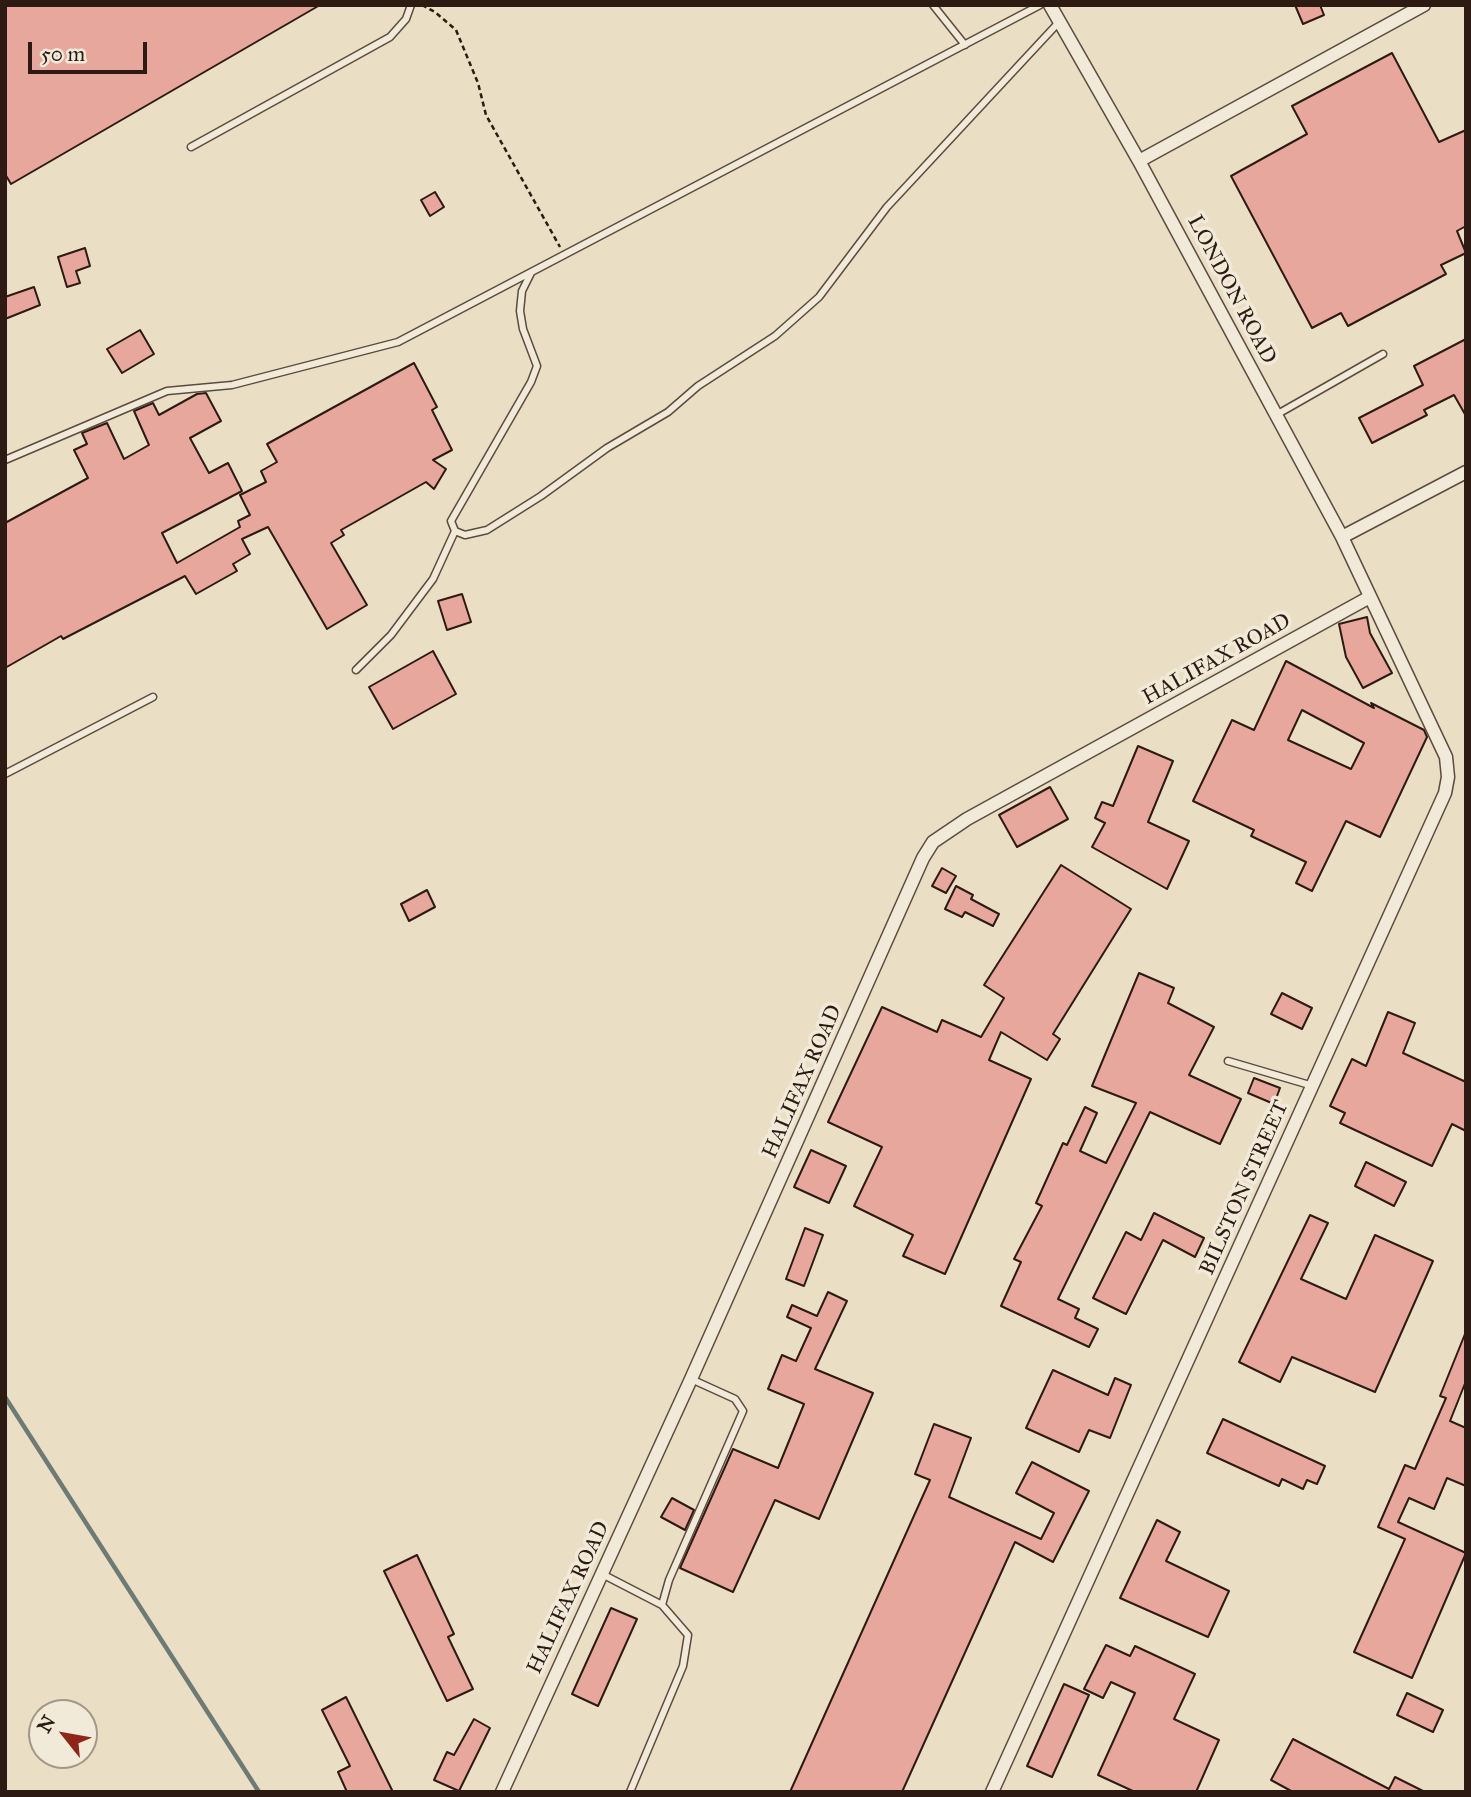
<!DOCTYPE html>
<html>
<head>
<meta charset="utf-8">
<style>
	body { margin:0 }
	#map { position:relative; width:1471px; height:1797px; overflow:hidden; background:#eadec4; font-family:"IM FELL Great Primer",serif }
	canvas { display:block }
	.frame { position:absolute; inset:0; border:7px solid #2d1a12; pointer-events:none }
	.north { position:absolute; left:28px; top:1699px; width:70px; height:70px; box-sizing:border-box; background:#f1ead9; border:2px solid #a39789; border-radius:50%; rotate:301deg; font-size:19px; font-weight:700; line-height:28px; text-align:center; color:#2d1a12 }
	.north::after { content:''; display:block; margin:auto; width:24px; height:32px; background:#8f2418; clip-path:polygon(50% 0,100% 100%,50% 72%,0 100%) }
	.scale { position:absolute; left:28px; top:42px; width:119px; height:32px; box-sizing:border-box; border:4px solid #2d1a12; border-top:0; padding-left:9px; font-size:21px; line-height:24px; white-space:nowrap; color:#2d1a12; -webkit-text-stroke:5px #f1ead9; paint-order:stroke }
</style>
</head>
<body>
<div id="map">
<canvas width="1471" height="1797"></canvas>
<div class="frame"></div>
<div class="north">N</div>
<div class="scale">50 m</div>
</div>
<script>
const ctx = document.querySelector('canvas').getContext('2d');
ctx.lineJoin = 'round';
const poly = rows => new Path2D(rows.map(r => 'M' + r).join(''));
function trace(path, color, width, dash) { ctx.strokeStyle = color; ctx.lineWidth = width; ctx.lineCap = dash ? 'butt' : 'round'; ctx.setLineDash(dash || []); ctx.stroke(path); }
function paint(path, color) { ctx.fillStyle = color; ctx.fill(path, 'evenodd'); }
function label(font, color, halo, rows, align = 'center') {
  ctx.font = font + ' "IM FELL Great Primer",serif'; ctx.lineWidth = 7; ctx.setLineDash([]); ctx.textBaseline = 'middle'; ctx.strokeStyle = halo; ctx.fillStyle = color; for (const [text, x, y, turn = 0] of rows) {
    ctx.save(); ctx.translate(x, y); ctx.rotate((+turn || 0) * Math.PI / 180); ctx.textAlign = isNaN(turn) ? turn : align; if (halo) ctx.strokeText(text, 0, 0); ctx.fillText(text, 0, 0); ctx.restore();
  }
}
trace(poly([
	[5,1397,259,1792]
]), '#6d7b74', 4.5);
const building = poly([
	[5,5,320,5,11,184,5,174,5,5],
	[1295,5,1320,5,1324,15,1303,24,1295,5],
	[1392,53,1439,142,1466,130,1466,226,1457,231,1466,253,1441,265,1446,274,1348,326,1341,313,1312,328,1231,176,1307,134,1292,106,1392,53],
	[435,192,444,207,430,216,421,200,435,192],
	[85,248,90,266,76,271,80,283,67,287,58,257,85,248],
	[34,287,40,305,5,319,5,297,34,287],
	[140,330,154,354,122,373,107,349,140,330],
	[1466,339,1466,416,1454,395,1424,410,1427,415,1372,443,1359,418,1423,385,1414,366,1466,339],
	[414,363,437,407,432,410,452,450,433,460,446,469,434,489,426,482,341,530,344,535,331,543,367,605,327,629,268,527,242,539,250,554,233,564,237,571,196,594,185,576,63,639,61,636,5,668,5,523,88,478,74,450,87,444,82,433,107,423,124,459,149,445,134,411,153,403,159,415,197,394,206,393,221,421,190,438,209,473,228,463,242,491,162,533,177,563,240,527,238,521,250,515,240,495,266,482,261,471,277,462,267,444,414,363],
	[462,594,471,622,447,630,438,601,462,594],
	[1367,617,1370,633,1392,673,1363,688,1346,657,1339,624,1367,617],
	[433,651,456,694,393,729,369,687,433,651],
	[1286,661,1374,708,1371,703,1424,730,1427,737,1380,837,1346,821,1312,891,1296,883,1306,862,1251,836,1254,830,1193,801,1232,720,1254,730,1286,661],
	[1302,710,1364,743,1351,769,1288,740,1302,710],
	[1138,746,1173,761,1148,822,1189,841,1167,889,1092,847,1105,823,1095,818,1102,802,1113,806,1138,746],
	[1050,787,1068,819,1017,847,999,815,1050,787],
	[1061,865,1131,909,1053,1034,1060,1039,1047,1060,1001,1032,989,1060,1031,1079,945,1274,903,1256,913,1235,854,1206,882,1147,828,1122,882,1007,937,1032,942,1020,981,1037,1004,998,984,985,1061,865],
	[942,868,956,876,946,893,932,886,942,868],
	[956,886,973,895,971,899,999,914,993,926,965,912,962,917,945,909,956,886],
	[427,890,435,907,409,921,401,904,427,890],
	[1139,973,1174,988,1168,1003,1214,1027,1189,1075,1241,1099,1220,1144,1150,1112,1058,1299,1079,1309,1075,1318,1098,1329,1089,1347,1001,1306,1021,1262,1014,1259,1042,1206,1036,1203,1063,1143,1067,1145,1085,1107,1097,1113,1080,1151,1106,1163,1136,1103,1092,1086,1139,973],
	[1282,993,1312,1008,1302,1029,1271,1014,1282,993],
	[1388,1012,1415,1023,1403,1053,1466,1082,1466,1131,1452,1124,1432,1166,1340,1123,1345,1113,1330,1106,1352,1059,1366,1066,1388,1012],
	[1254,1078,1280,1088,1274,1104,1248,1093,1254,1078],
	[811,1150,846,1166,829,1203,794,1187,811,1150],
	[1366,1162,1406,1182,1394,1206,1355,1186,1366,1162],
	[1154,1213,1204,1238,1195,1257,1163,1240,1126,1314,1093,1298,1126,1232,1141,1240,1154,1213],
	[1310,1215,1328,1223,1301,1279,1346,1299,1375,1235,1433,1261,1375,1392,1292,1357,1280,1382,1239,1362,1310,1215],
	[805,1228,823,1235,804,1286,786,1279,805,1228],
	[828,1292,847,1301,815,1369,873,1393,819,1519,775,1500,733,1592,680,1568,733,1449,778,1468,804,1404,768,1389,782,1355,796,1361,811,1328,787,1317,792,1305,817,1316,828,1292],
	[1465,1334,1466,1381,1450,1421,1466,1428,1466,1486,1447,1478,1434,1509,1409,1498,1398,1522,1466,1553,1412,1678,1354,1652,1405,1539,1378,1527,1405,1465,1415,1469,1446,1398,1440,1396,1465,1334],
	[1053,1370,1108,1395,1115,1378,1131,1385,1110,1438,1089,1430,1079,1452,1026,1428,1053,1370],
	[1223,1419,1325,1466,1317,1484,1307,1480,1303,1489,1282,1479,1279,1486,1207,1453,1223,1419],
	[934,1424,971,1438,949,1497,1041,1539,1054,1513,1016,1493,1032,1462,1089,1491,1053,1562,1015,1542,902,1792,790,1792,930,1480,915,1474,934,1424],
	[672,1498,694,1510,685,1530,661,1517,672,1498],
	[1157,1520,1180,1532,1166,1561,1229,1591,1208,1637,1120,1598,1157,1520],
	[417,1555,454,1634,448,1637,473,1689,447,1701,384,1571,417,1555],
	[611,1608,637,1619,598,1706,572,1694,611,1608],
	[1106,1645,1130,1656,1135,1646,1195,1674,1174,1719,1219,1740,1196,1792,1135,1792,1098,1775,1135,1693,1111,1682,1103,1698,1084,1689,1106,1645],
	[1064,1684,1089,1695,1052,1777,1027,1766,1064,1684],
	[1407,1693,1443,1710,1433,1732,1397,1715,1407,1693],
	[346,1697,393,1792,347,1792,338,1772,350,1766,322,1710,346,1697],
	[474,1719,490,1728,459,1791,434,1780,447,1752,454,1755,474,1719],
	[1293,1739,1389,1789,1395,1777,1425,1792,1293,1792,1271,1780,1293,1739]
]);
paint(building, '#e8a79d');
trace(building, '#2d1a12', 2);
const lane = poly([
	[933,5,965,45],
	[191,147,390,37,406,19,411,5],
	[531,273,522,291,520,311,523,329,537,366,531,382,451,521,455,531,465,535,487,530,541,496,607,448,668,412,698,386,775,336,819,297,887,207,1060,21],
	[1276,415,1383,354],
	[5,460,167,391,232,385,398,342,1040,5],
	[356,670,391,635,433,579,455,531],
	[5,774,153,697],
	[1228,1061,1313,1086],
	[602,1574,662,1605],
	[630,1792,683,1666,688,1635,662,1605,669,1580,743,1411,735,1399,691,1379]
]);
const street = poly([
	[1139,161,1424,5],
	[1342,537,1466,472],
	[502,1792,691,1379,923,858,933,842,967,819,1368,598],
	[992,1792,1445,793,1448,777,1446,757,1342,537,1139,161,1050,5]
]);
trace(lane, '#5c4b3e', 9);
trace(street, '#5c4b3e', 15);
trace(poly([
	[422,5,435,12,456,30,478,83,486,115,560,247]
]), '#2d1a12', 2.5, [5, 3.5]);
trace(lane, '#f1ead9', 6);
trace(street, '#f1ead9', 12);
label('21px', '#2d1a12', '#f1ead9', [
	["LONDON ROAD",1231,290,62],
	["HALIFAX ROAD",1217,660,-29],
	["HALIFAX ROAD",803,1082,-66],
	["BILSTON STREET",1245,1188,-66],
	["HALIFAX ROAD",569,1598,-65]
]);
</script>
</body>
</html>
